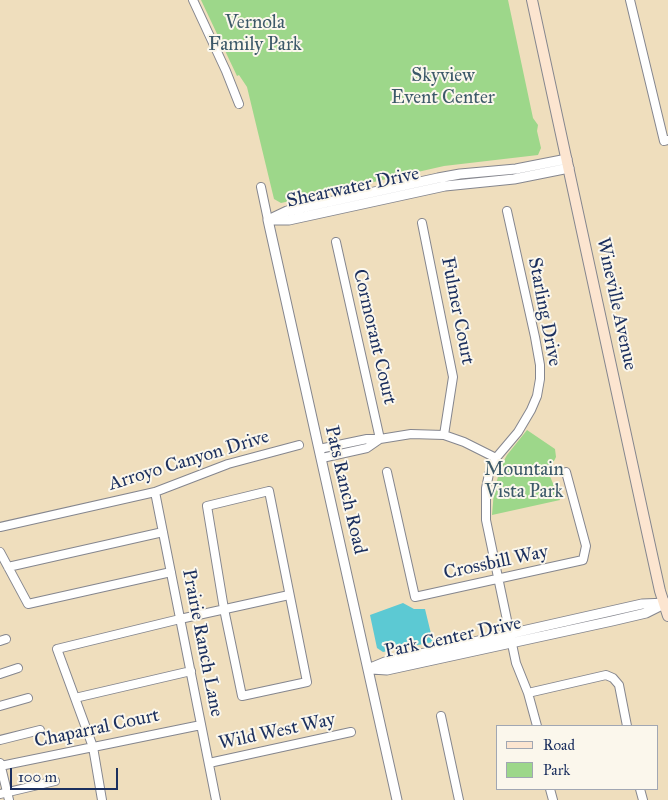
<!DOCTYPE html>
<html>
<head>
<meta charset="utf-8">
<style>
	body { margin:0 }
	#map { position:relative; width:668px; height:800px; overflow:hidden; background:#efdebd; font-family:"IM FELL Great Primer",serif }
	canvas { display:block }
	.legend { position:absolute; left:496px; top:725px; width:162px; height:65px; box-sizing:border-box; background:#fbf7ec; border:1px solid #a1a7b3; margin:0; padding:6px 9px; list-style:none; font-size:15px; color:#1b2f5e }
	.legend li { display:flex; align-items:center; gap:10px; height:25px }
	.legend b { width:25px; border:1px solid #a1a7b3 }
	.scale { position:absolute; left:10px; top:768px; width:108px; height:22px; box-sizing:border-box; border:2px solid #1b2f5e; border-top:0; padding-left:6px; font-size:15px; line-height:18px; white-space:nowrap; color:#1b2f5e; -webkit-text-stroke:4px #fbf7ec; paint-order:stroke }
</style>
</head>
<body>
<div id="map">
<canvas width="668" height="800"></canvas>
<ul class="legend">
<li><b style="height:6px;background:#fce5d0"></b>Road</li>
<li><b style="height:14px;background:#9dd78a"></b>Park</li>
</ul>
<div class="scale">100 m</div>
</div>
<script>
const ctx = document.querySelector('canvas').getContext('2d');
ctx.lineJoin = 'round';
function paint(path, color) { ctx.fillStyle = color; ctx.fill(path, 'evenodd'); }
const poly = rows => new Path2D(rows.map(r => 'M' + r).join(''));
function trace(path, color, width, dash) { ctx.strokeStyle = color; ctx.lineWidth = width; ctx.lineCap = dash ? 'butt' : 'round'; ctx.setLineDash(dash || []); ctx.stroke(path); }
function label(font, color, halo, rows, align = 'center') {
  ctx.font = font + ' "IM FELL Great Primer",serif'; ctx.lineWidth = 4; ctx.setLineDash([]); ctx.textBaseline = 'middle'; ctx.strokeStyle = halo; ctx.fillStyle = color; for (const [text, x, y, turn = 0] of rows) {
    ctx.save(); ctx.translate(x, y); ctx.rotate((+turn || 0) * Math.PI / 180); ctx.textAlign = isNaN(turn) ? turn : align; if (halo) ctx.strokeText(text, 0, 0); ctx.fillText(text, 0, 0); ctx.restore();
  }
}
paint(poly([
	[201,0,508,0,533,118,538,125,537,131,541,148,538,155,444,166,281,203,274,199,247,87,239,75,237,76],
	[527,430,555,449,556,457,550,469,549,474,560,500,492,515,494,491,501,466,507,455]
]), '#9dd78a');
paint(poly([
	[403,603,414,609,425,609,433,642,383,652,377,648,370,615]
]), '#5cc9d3');
const minor = poly([
	[193,0,226,71,239,104],
	[630,0,664,141,668,140],
	[261,187,268,220],
	[507,211,535,337,540,365,540,379,537,396,531,410,518,432,496,458,489,474,486,488,486,520,516,663,528,693,537,726],
	[422,223,453,377,444,435],
	[336,242,380,439],
	[319,449,367,439,380,439,411,434,444,435,464,442,496,458],
	[322,458,367,448,380,439],
	[387,472,415,597,583,560,586,546,566,472],
	[269,491,307,682,242,696,224,609,207,506,269,491],
	[155,492,216,800],
	[0,527,155,492,228,464,299,445],
	[0,552,28,604,171,572],
	[8,567,163,532],
	[0,641,6,639],
	[0,674,18,668],
	[528,693,606,675,613,678,619,685,627,726],
	[75,698,191,671],
	[0,706,28,698],
	[441,716,459,800],
	[0,740,40,730],
	[0,763,9,800],
	[209,763,351,732],
	[0,766,201,725],
	[550,789,553,800],
	[640,789,643,800],
	[0,794,55,781],
	[102,800,93,747,57,649,180,619,289,595]
]);
const tertiary = poly([
	[268,220,397,800],
	[268,220,287,211,438,178,460,174,516,169,567,159],
	[271,220,289,220,445,186,514,179,569,168],
	[368,669,385,662,642,604,668,603],
	[371,669,387,670,612,621,646,613,662,605]
]);
const secondary = poly([
	[532,0,644,518,660,591,668,616]
]);
trace(minor, '#85868e', 10);
trace(tertiary, '#85868e', 11);
trace(secondary, '#85868e', 12);
trace(minor, '#fff', 8);
trace(tertiary, '#fff', 9);
trace(secondary, '#fce5d0', 10);
label('19px', '#3c5969', '#fbf7ec', [
	["Vernola",255,23],
	["Family Park",255,45],
	["Skyview",443,76],
	["Event Center",443,98],
	["Mountain",524,470],
	["Vista Park",524,492]
]);
label('19px', '#1b2f5e', '#fbf7ec', [
	["Shearwater Drive",353,188,-12],
	["Wineville Avenue",616,304,78],
	["Fulmer Court",457,311,79],
	["Starling Drive",544,312,79],
	["Cormorant Court",374,337,77],
	["Arroyo Canyon Drive",189,461,-17],
	["Pats Ranch Road",345,490,77],
	["Crossbill Way",496,563,-12],
	["Park Center Drive",453,638,-12],
	["Prairie Ranch Lane",202,643,79],
	["Chaparral Court",97,729,-12],
	["Wild West Way",277,732,-12]
]);
</script>
</body>
</html>
